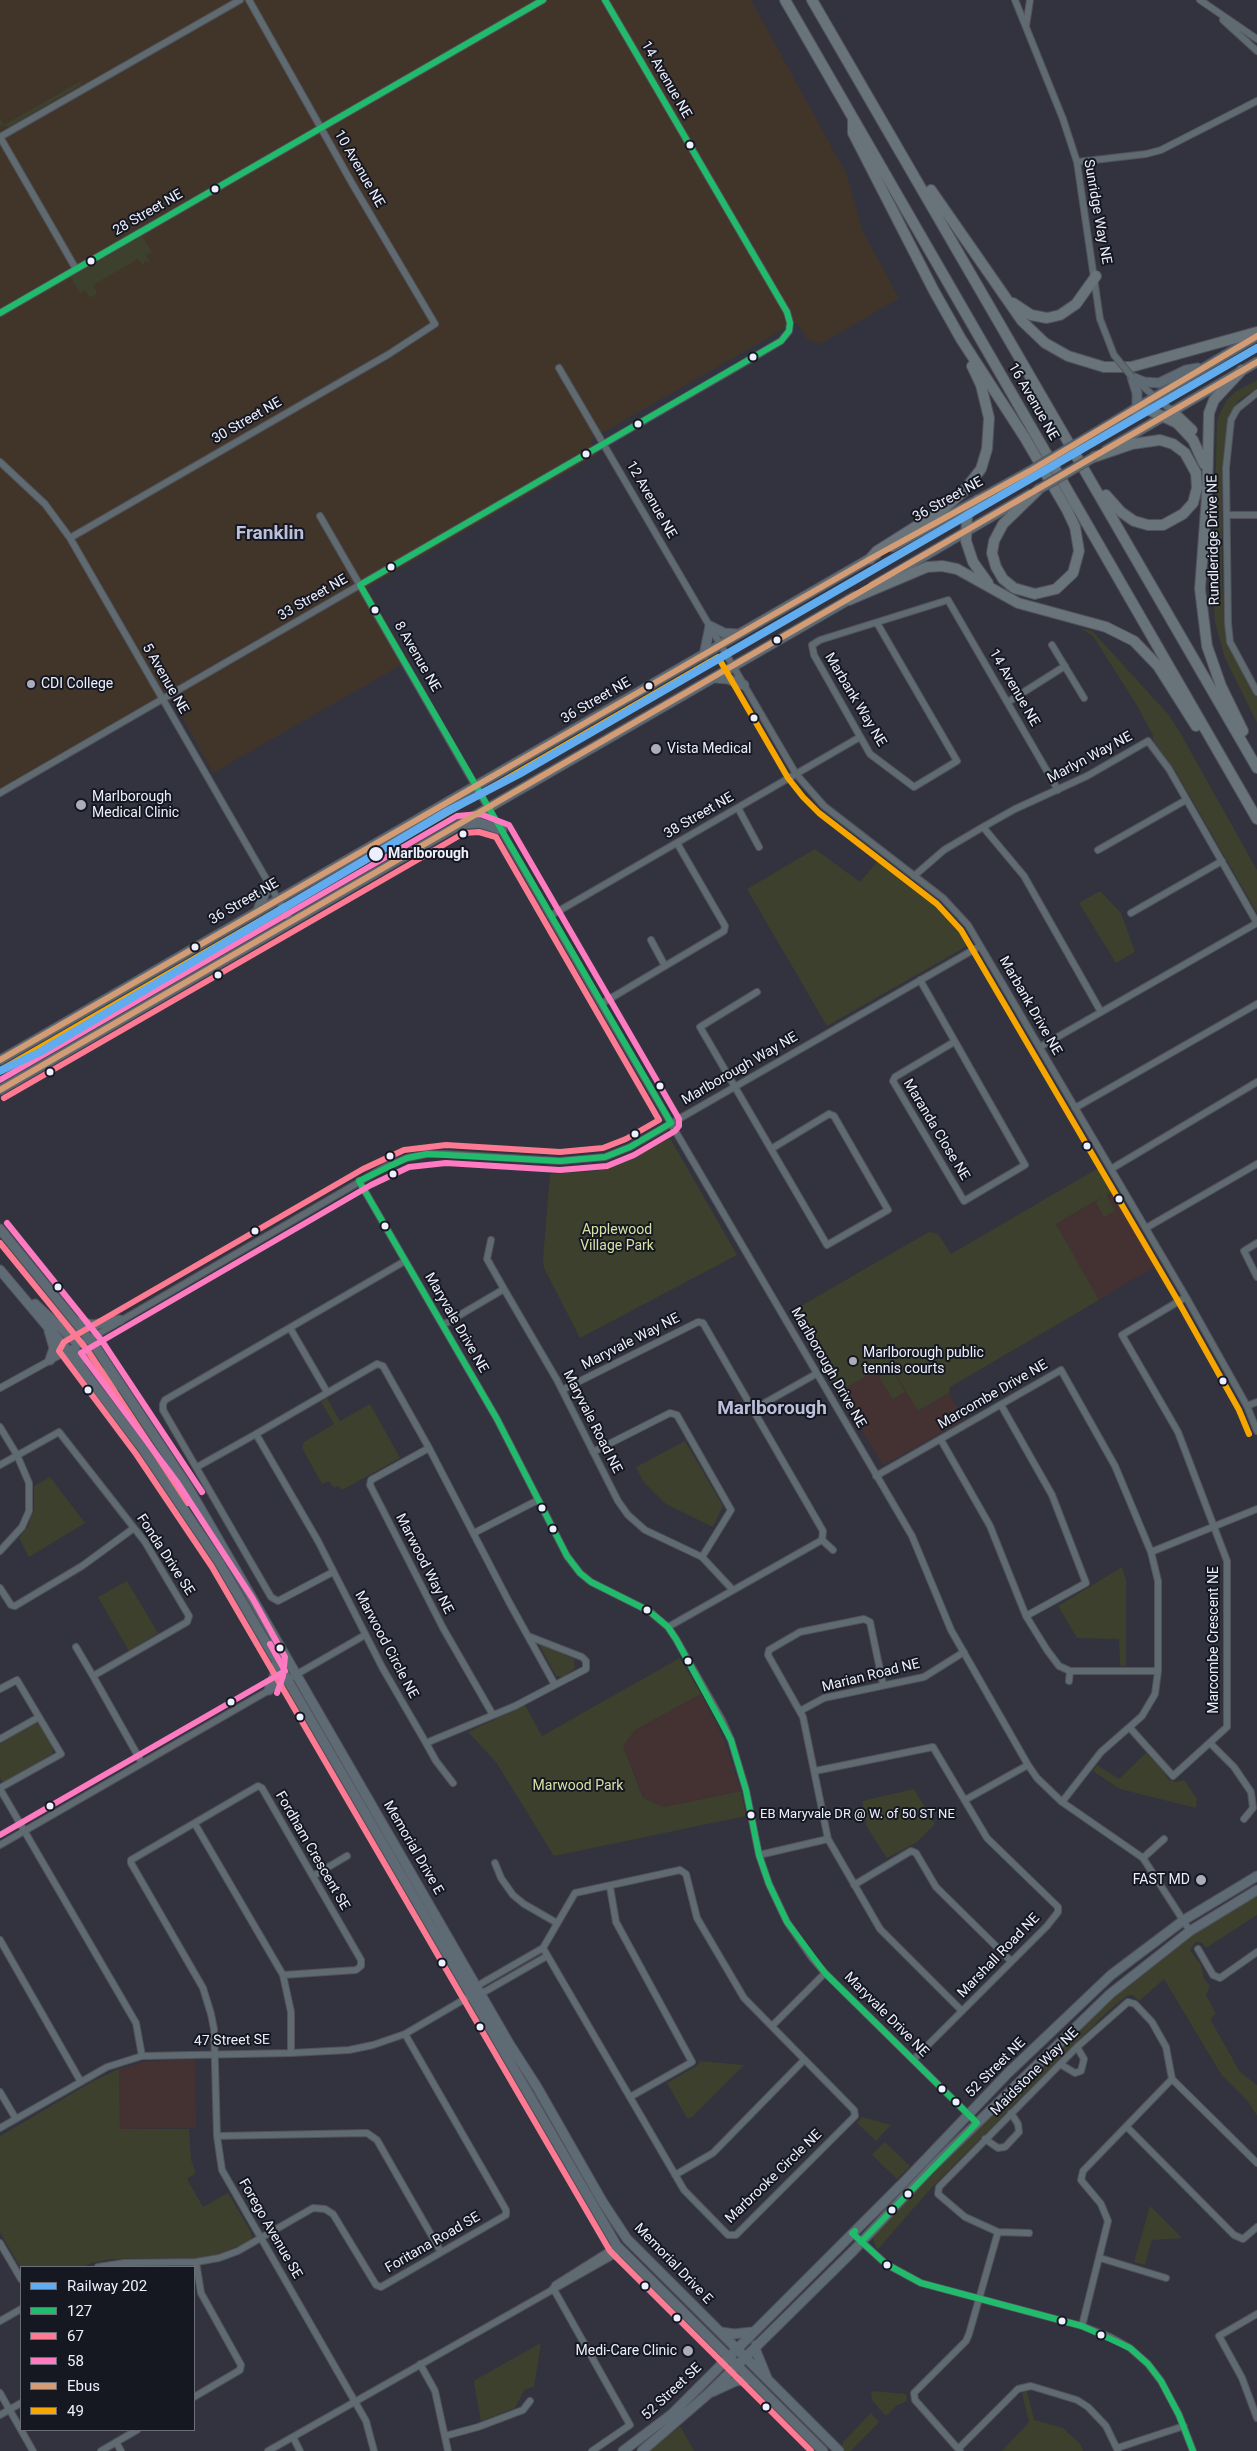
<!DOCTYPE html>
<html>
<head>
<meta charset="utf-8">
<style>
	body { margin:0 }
	#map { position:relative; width:1257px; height:2451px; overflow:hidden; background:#32333e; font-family:Roboto,sans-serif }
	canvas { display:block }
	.legend { position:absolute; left:20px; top:2266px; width:175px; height:165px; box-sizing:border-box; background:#161821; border:1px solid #6c6e79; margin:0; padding:6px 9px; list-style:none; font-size:15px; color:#eceffd }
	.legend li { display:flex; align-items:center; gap:10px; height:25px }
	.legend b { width:25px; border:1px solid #6c6e79 }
</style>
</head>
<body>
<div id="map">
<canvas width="1257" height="2451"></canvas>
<ul class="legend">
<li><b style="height:6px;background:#60acee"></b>Railway 202</li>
<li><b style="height:6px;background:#20bc6c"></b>127</li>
<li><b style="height:6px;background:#fe7a93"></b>67</li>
<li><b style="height:6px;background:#fe7ac1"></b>58</li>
<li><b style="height:6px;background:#d39c74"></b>Ebus</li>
<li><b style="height:6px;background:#f7a600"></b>49</li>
</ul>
</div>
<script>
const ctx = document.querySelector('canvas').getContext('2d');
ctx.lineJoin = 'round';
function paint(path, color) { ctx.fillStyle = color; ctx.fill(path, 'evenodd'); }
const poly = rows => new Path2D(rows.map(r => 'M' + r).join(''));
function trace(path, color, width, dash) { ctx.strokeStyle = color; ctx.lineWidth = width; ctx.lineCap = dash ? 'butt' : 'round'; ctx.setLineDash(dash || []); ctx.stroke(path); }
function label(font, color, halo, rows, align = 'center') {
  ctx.font = font + ' Roboto,sans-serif'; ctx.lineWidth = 4; ctx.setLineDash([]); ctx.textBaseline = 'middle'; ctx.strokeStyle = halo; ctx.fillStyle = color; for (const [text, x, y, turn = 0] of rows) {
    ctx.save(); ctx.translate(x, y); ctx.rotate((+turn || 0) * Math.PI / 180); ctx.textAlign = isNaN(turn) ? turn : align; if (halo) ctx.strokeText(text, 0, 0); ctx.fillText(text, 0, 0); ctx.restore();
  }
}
paint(poly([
	[0,0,751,0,847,175,862,230,899,298,821,344,808,340,796,322,590,440,598,454,367,588,408,661,213,773,174,702,163,700,0,794]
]), '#41352a');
paint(poly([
	[1114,1190,1157,1265,1099,1300,1056,1224],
	[889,1363,918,1411,949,1393,964,1420,886,1464,882,1464,839,1392],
	[701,1694,724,1740,741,1791,664,1807,644,1798,623,1746,635,1730],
	[195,2059,196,2128,120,2129,119,2069,143,2062]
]), '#443233');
paint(poly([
	[81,81,81,85,9,127,0,125,0,119,4,125],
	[142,236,152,252,146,255,150,262,144,261,144,266,138,259,93,285,97,293,90,298,85,290,80,293,71,277],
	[1257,380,1257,388,1238,401,1227,422,1222,472,1222,584,1226,642,1257,697,1257,723,1225,658,1215,622,1213,592,1217,420,1226,401,1235,392],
	[1080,628,1092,631,1168,714,1178,729,1257,870,1257,913,1176,772,1153,740,1153,735,1136,704,1093,636],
	[815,849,860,882,880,858,950,914,969,940,967,946,827,1026,747,889],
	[1100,891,1121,913,1135,952,1116,963,1079,903],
	[670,1138,737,1255,580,1338,544,1268,543,1258,550,1174,595,1171,611,1167,628,1161],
	[1100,1167,1114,1190,1106,1195,1115,1211,1104,1217,1096,1202,1102,1197,1056,1224,1099,1300,950,1387,949,1393,918,1411,889,1363,839,1392,792,1311,929,1232,938,1234,951,1254],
	[892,1369,905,1392,893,1399,879,1377],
	[327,1398,340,1421,370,1404,400,1458,342,1490,338,1486,334,1488,329,1481,322,1484,302,1448,304,1442,334,1424,321,1402],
	[685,1441,723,1506,713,1527,666,1504,643,1481,636,1467],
	[50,1477,85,1523,29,1557,19,1538,28,1526,34,1509,34,1486],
	[1122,1567,1126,1580,1126,1666,1120,1666,1119,1639,1077,1638,1058,1606],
	[127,1581,158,1633,129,1651,98,1597],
	[541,1644,574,1659,575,1667,573,1670,563,1677,556,1676,540,1646],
	[680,1658,701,1694,635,1730,623,1746,643,1798,664,1807,741,1791,746,1816,554,1856,496,1762,468,1732,525,1705,542,1736],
	[36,1723,40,1725,53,1748,52,1754,3,1783,0,1778,0,1744],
	[1146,1753,1161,1768,1169,1780,1176,1782,1184,1780,1197,1799,1196,1808,1120,1789,1093,1771,1097,1765,1119,1779],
	[914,1789,935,1824,917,1842,887,1858,867,1827,862,1801],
	[1257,1893,1257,1915,1206,1948,1202,1943,1196,1942,1190,1950,1201,1965,1204,1979,1210,1986,1206,1995,1216,2014,1210,2019,1240,2072,1257,2085,1257,2116,1248,2101,1221,2074,1164,1979,1139,2001,1133,1995,1128,1995,1107,2012,932,2187,878,2249,876,2247,873,2238,876,2231,1094,2011,1142,1972,1204,1927],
	[700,2061,744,2065,692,2117,687,2118,667,2083,698,2065],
	[119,2069,120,2129,189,2129,191,2160,196,2173,187,2179,203,2207,228,2193,251,2232,252,2237,249,2241,222,2253,199,2258,111,2259,91,2263,84,2267,21,2269,0,2232,0,2136,95,2080],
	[862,2117,891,2125,876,2141,857,2123],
	[885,2142,910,2166,897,2179,872,2155],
	[1150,2206,1182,2238,1152,2240,1145,2265,1134,2262],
	[541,2343,534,2387,525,2389,515,2408,481,2421,474,2383,475,2380],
	[871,2391,906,2394,907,2401,896,2406,886,2416,872,2400],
	[1027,2391,1034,2420,1063,2428,1081,2445,1083,2451,1002,2451,1029,2422,1022,2393],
	[871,2413,879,2422,851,2451,844,2451,841,2448,844,2441],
	[680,2426,694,2451,648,2451]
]), '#3c402c');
const minor = poly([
	[1015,0,1063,119,1077,162,1100,319,1114,355],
	[1200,0,1257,39],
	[1223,20,1257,51],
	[1026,26,1030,0],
	[0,137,240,0],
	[0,137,76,269],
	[1077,162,1146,154,1161,150,1257,101],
	[0,313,543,0],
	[559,368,796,774,824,806,943,898,968,925,1186,1297,1247,1406,1257,1431],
	[1135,380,1172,411],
	[1257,393,1237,409,1231,420,1226,468,1228,623,1230,642,1257,692],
	[0,462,45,504,70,538,291,922],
	[1227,515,1257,515],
	[320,516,597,997,912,1536,951,1630,1028,1765,1037,1778,1062,1802,1143,1858,1190,1931],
	[70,538,389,354,435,324,353,185,249,0],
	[877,623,957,761,914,787,870,754,814,655,812,645,820,640,948,600,1058,790],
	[1052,645,1084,698],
	[1008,702,1065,666],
	[0,793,742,364,781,341,789,331,790,323,787,312,605,0],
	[738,808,759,847],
	[983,827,1024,876,1101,1012],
	[1098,850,1186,800],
	[914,876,944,850,983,827,1015,809,1087,776,1148,741,1169,769,1257,923],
	[1131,913,1222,861],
	[550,916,860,737],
	[651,940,665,966],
	[920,980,1025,1165,964,1201,893,1081,895,1077,954,1042],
	[757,992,700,1027,771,1149],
	[601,1004,724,931,725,926,677,843],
	[1040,1047,1257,923],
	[1075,1108,1257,1004],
	[829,1114,834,1116,888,1210,827,1245,771,1149,829,1114],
	[1111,1169,1257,1082],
	[359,1181,497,1419,567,1556,580,1573,591,1582,649,1611,668,1627,676,1639,722,1720,731,1740,746,1790,759,1855,769,1884,787,1922,812,1958,825,1973,977,2123],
	[1146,1228,1257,1164],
	[491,1240,487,1259,504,1289],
	[1257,1243,1244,1251,1257,1277],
	[443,1325,504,1289,557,1380,618,1501,628,1515,645,1530,702,1557,732,1589],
	[290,1328,327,1392],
	[377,1364,383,1366,429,1448,509,1602,555,1685,515,1706,426,1743,382,1667,318,1541,256,1434,377,1364],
	[0,1388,98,1334,385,1167,407,1158,427,1154,446,1154,560,1161,605,1157,630,1147,980,946],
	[562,1390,698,1322,703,1323,823,1531,822,1540,668,1627],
	[1001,1405,1052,1495,1086,1583,1026,1616],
	[1247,1406,1257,1402],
	[754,1409,816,1374],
	[0,1427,17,1455,29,1483,29,1511,22,1527,0,1551],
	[941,1440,990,1526,1026,1616,1047,1650,1059,1666,1070,1671,1158,1671],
	[429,1448,371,1480,370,1485,443,1628,493,1715],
	[593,1452,670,1413,677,1415,731,1510,702,1557],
	[0,1465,59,1432,145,1542,189,1616,187,1622,93,1676,142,1763],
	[197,1467,256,1434],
	[876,1476,1061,1370,1115,1466,1151,1552,1158,1581,1158,1671,1155,1694,1142,1716,1101,1752,1062,1802],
	[474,1533,538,1500],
	[822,1540,833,1550],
	[1151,1552,1257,1509],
	[333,1572,278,1601,271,1597,163,1410,163,1404,165,1400,405,1261],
	[0,1588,11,1605,15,1606,82,1566,134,1528],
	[528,1636,582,1657,586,1661,586,1669,555,1685],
	[76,1647,93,1676],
	[1069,1681,1070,1671],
	[883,1684,870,1622,864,1619,800,1632,769,1650,768,1655,803,1717,828,1839,880,1929,962,2011],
	[0,1689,17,1680,61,1754,0,1788],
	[800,1711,824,1698,924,1677,964,1652],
	[1130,1728,1173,1776,1227,1727,1227,1561,1178,1432,1122,1335,1186,1297],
	[0,1739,39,1717],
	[426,1743,436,1761,453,1783],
	[1210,1743,1234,1767,1251,1792,1253,1808,1244,1819],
	[815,1771,933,1747,987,1838,1058,1907,1058,1912,1047,1926,913,2060],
	[0,1789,136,2023,142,2056],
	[965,1800,1028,1765],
	[195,1824,283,1975,291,2012,291,2053],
	[0,1845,365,1635],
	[759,1855,828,1839],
	[1143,1858,1164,1839],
	[495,1863,501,1878,513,1895,524,1904,557,1923],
	[680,1870,686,1874,697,1918,744,1998,854,2110,855,2116,736,2235,728,2235,684,2190,543,1948,575,1893,680,1870],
	[313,1876,347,1856],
	[854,1885,911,1851,916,1853,936,1887,1011,1961],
	[610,1887,616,1922,692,2062,630,2097],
	[0,1940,81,2082],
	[1198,1949,1213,1975,1220,1978,1257,1952],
	[283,1975,356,1970,361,1966,361,1960,262,1788,258,1786,131,1860,131,1863,203,1988,211,2014,214,2029,217,2136,222,2170,366,2421,374,2451],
	[479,1995,547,1956],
	[772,2026,825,1973],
	[1060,2064,1075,2073,1081,2071,1084,2059,1077,2047],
	[0,2092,16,2119],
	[1127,2127,1234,2235,1243,2239,1257,2227],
	[0,2128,107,2067,142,2056,291,2053,349,2050,373,2045,405,2034,470,1996,477,1986,543,1948],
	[217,2136,367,2133,377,2140,441,2252],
	[985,2139,998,2148,1005,2147,1019,2132,1018,2124,1011,2113],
	[675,2175,713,2153,804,2060],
	[852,2233,886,2264,921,2283,1082,2326,1110,2337,1130,2348,1148,2364,1161,2381,1179,2415,1193,2451],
	[1029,2233,998,2232,965,2217,938,2194,939,2187,1077,2047,1128,2002,1135,2004,1152,2022,1166,2047,1172,2079],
	[0,2243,21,2279],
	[1100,2258,1166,2278],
	[98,2267,124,2263,196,2262,219,2258,238,2251,313,2208,325,2209,333,2214,376,2285,381,2287,506,2215,506,2210,405,2034],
	[555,2285,617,2246],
	[553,2288,630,2425,592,2451],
	[1257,2314,1219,2336,1242,2378,1257,2418],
	[0,2321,21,2309],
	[1082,2326,1108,2221,1101,2204,1081,2180,1083,2171,1172,2079,1257,2163],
	[420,2364,435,2391,448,2451],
	[0,2393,33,2451],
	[194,2397,240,2370,241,2365,201,2293,196,2262],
	[0,2415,21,2403],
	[445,2436,478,2427,523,2410,530,2401],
	[293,2437,300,2451],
	[116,2442,121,2451],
	[959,2448,1018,2389,1031,2386,1077,2400,1088,2407,1106,2426,1118,2451],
	[1117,2448,1184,2426],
	[101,2451,137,2430],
	[268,2451,621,2251],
	[960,2451,915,2400,914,2393,966,2341,969,2334,998,2232]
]);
const major = poly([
	[1132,377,1144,382,1159,383,1186,370,1198,368],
	[1132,377,1137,393,1137,408],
	[1088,437,1257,336],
	[1106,450,1257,362],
	[892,547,1030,471],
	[873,586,1030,494],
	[704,655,710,626,724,633,739,634],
	[715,678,728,679,744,685],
	[464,824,480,823,502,830],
	[258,910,269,882],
	[0,1060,876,555],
	[0,1090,855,596],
	[0,1229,95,1346,188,1487,510,2045,537,2087,602,2201,627,2239,839,2451],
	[0,1270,74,1358,143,1449,219,1562,617,2246,823,2451],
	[35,1304,78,1344],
	[77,1322,93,1325,120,1320],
	[49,1331,54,1348,50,1360],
	[68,1350,80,1354,117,1385],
	[269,1690,275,1674,277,1659],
	[721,2332,734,2334,752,2332],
	[756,2345,756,2351,767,2378],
	[712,2392,736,2381,751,2379],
	[623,2451,672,2414,904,2182,1008,2073,1111,1975,1184,1920,1257,1876],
	[642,2451,708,2394,853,2251,930,2169,1110,1994,1190,1931,1257,1890]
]);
const highway = poly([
	[785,0,1257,819],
	[812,0,1257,768],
	[853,119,853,133,934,291,961,339,1025,438,1067,510,1075,527,1079,551,1073,573,1056,589,1035,594,1014,588,1003,579,996,567,992,553,994,541,1003,524,1039,489],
	[931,190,1022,321,1045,343,1068,356,1104,367,1131,367,1257,332],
	[1013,303,1031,315,1047,318,1060,315,1076,304,1096,276],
	[1242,370,1214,400,1209,413,1207,495,1200,589,1207,646,1221,686,1243,731],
	[1134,410,1149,410,1177,423,1193,440,1204,464],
	[1172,411,1192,430],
	[1094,457,1132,444,1160,440,1173,444,1185,453,1196,473,1197,488,1193,503,1183,514,1163,525,1148,525,1134,521,1121,512,1106,495],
	[978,500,967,516,966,541,973,562,988,583],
	[870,559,877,551,942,510,963,492,981,469,987,449,989,418,981,385,972,366],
	[849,600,927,567,942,566,957,569,1018,603,1106,627,1134,641,1158,666,1196,726]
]);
trace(minor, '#51525c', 8);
trace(major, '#51525c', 11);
trace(highway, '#51525c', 12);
trace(minor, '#5f6b70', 6);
trace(major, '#5e6b74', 9);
trace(highway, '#68737a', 10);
const minorBridge = poly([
	[1114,355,1132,377]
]);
const majorBridge = poly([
	[1030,471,1088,437],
	[1039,489,1094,457]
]);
trace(minorBridge, '#51525c', 8, []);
trace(majorBridge, '#51525c', 11, []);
trace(minorBridge, '#5f6b70', 6);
trace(majorBridge, '#5e6b74', 9);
trace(poly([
	[605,0,787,312,790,323,789,331],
	[0,313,543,0],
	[360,585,671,1123],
	[360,585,781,341,789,331],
	[359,1181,497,1419,567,1556,580,1573,591,1582,649,1611,668,1627,676,1639,731,1740,746,1790,759,1855,769,1884,787,1922,825,1973,977,2123,861,2242],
	[359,1181,407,1158,427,1154,560,1161,605,1157,630,1147,671,1123],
	[855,2231,852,2233,886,2264,921,2283,1082,2326,1130,2348,1148,2364,1161,2381,1179,2415,1193,2451]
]), '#20bc6c', 6);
trace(poly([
	[4,1098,464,833,479,832,496,837,659,1120,626,1139,603,1148,560,1152,446,1145,404,1150,363,1169,64,1342,59,1351,136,1454,212,1567,610,2251,811,2451],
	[0,1243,88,1351,188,1503]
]), '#fe7a93', 6);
trace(poly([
	[0,1080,457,816,480,814,509,825,679,1119,679,1126,675,1131,634,1155,607,1166,560,1170,446,1163,409,1167,371,1185,81,1353,177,1482,253,1599,285,1657,283,1676,277,1693],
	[7,1223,102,1341,202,1492],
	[0,1835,285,1671,270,1644]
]), '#fe7ac1', 6);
trace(poly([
	[0,1060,870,559,1030,471,1257,336],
	[0,1090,1257,362]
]), '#d39c74', 6);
trace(poly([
	[4,1068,718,657,788,778,803,797,819,813,937,904,961,930,1178,1301,1239,1410,1249,1434]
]), '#f7a600', 6);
trace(poly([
	[0,1071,40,1052,448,811,519,774,1257,348]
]), '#60acee', 8);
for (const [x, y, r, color] of [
	[690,145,4.5,"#eceffd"],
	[215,189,4.5,"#eceffd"],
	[91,261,4.5,"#eceffd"],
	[753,357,4.5,"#eceffd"],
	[638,424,4.5,"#eceffd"],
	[586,454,4.5,"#eceffd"],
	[391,567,4.5,"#eceffd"],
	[375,610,4.5,"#eceffd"],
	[777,640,4.5,"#eceffd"],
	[31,684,5,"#abadba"],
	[649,686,4.5,"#eceffd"],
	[754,718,4.5,"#eceffd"],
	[656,749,6,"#abadba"],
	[81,805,6,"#abadba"],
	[463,834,4.5,"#eceffd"],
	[376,854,8,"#eceffd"],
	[195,947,4.5,"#eceffd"],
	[218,975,4.5,"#eceffd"],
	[50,1072,4.5,"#eceffd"],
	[660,1086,4.5,"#eceffd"],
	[635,1134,4.5,"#eceffd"],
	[1087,1146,4.5,"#eceffd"],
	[390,1156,4.5,"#eceffd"],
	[393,1174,4.5,"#eceffd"],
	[1119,1199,4.5,"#eceffd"],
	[385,1226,4.5,"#eceffd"],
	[255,1231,4.5,"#eceffd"],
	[58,1287,4.5,"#eceffd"],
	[853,1361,5,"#abadba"],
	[1223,1381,4.5,"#eceffd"],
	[88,1390,4.5,"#eceffd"],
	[542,1508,4.5,"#eceffd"],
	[553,1529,4.5,"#eceffd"],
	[647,1610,4.5,"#eceffd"],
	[280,1648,4.5,"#eceffd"],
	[688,1661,4.5,"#eceffd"],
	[231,1702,4.5,"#eceffd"],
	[300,1717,4.5,"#eceffd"],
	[50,1806,4.5,"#eceffd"],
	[751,1815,4.5,"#eceffd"],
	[1201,1880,6,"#abadba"],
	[442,1963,4.5,"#eceffd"],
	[480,2027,4.5,"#eceffd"],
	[942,2089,4.5,"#eceffd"],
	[956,2102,4.5,"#eceffd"],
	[908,2194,4.5,"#eceffd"],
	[892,2210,4.5,"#eceffd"],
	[887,2265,4.5,"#eceffd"],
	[645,2286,4.5,"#eceffd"],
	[677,2318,4.5,"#eceffd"],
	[1062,2321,4.5,"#eceffd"],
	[1101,2335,4.5,"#eceffd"],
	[688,2351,6,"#abadba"],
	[766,2407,4.5,"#eceffd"]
]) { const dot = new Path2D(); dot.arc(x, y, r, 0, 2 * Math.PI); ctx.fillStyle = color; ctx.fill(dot); trace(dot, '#161821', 2); }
label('13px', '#eceffd', '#161821', [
	["EB Maryvale DR @ W. of 50 ST NE",760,1815]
], 'left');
label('14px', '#eceffd', '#161821', [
	["14 Avenue NE",666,80,60],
	["10 Avenue NE",359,169,60],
	["Sunridge Way NE",1097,212,80],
	["28 Street NE",148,213,-30],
	["16 Avenue NE",1033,402,60],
	["30 Street NE",247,421,-30],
	["12 Avenue NE",651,500,60],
	["36 Street NE",948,500,-29],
	["Rundleridge Drive NE",1214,540,-91],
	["33 Street NE",313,598,-30],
	["8 Avenue NE",417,657,60],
	["5 Avenue NE",165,679,60],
	["14 Avenue NE",1014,688,60],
	["Marbank Way NE",855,700,59],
	["36 Street NE",596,701,-30],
	["Marlyn Way NE",1090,758,-28],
	["38 Street NE",699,816,-30],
	["36 Street NE",244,902,-30],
	["Marbank Drive NE",1030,1006,60],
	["Marlborough Way NE",740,1069,-30],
	["Maranda Close NE",936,1130,59],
	["Maryvale Drive NE",456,1323,60],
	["Maryvale Way NE",631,1342,-27],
	["Marlborough Drive NE",828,1368,60],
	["Marcombe Drive NE",993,1395,-30],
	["Maryvale Road NE",592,1422,63],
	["Fonda Drive SE",165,1555,57],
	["Marwood Way NE",424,1564,63],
	["Marcombe Crescent NE",1214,1640,-90],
	["Marwood Circle NE",386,1645,62],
	["Marian Road NE",871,1676,-14],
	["Memorial Drive E",413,1848,60],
	["Fordham Crescent SE",312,1851,60],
	["Marshall Road NE",999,1956,-46],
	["Maryvale Drive NE",886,2015,45],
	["47 Street SE",232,2041,-1],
	["52 Street NE",996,2068,-45],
	["Maidstone Way NE",1035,2072,-45],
	["Marbrooke Circle NE",774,2177,-44],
	["Forego Avenue SE",270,2229,60],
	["Foritana Road SE",433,2243,-30],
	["Memorial Drive E",673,2264,46],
	["52 Street SE",672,2392,-43]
]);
label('14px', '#eceffd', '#161821', [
	["CDI College",41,684],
	["Vista Medical",667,749],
	["Marlborough",92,797],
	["Medical Clinic",92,813],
	["Marlborough public",863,1353],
	["tennis courts",863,1369],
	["FAST MD",1190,1880,"right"],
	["Medi-Care Clinic",677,2351,"right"]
], 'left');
label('bold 14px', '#eceffd', '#161821', [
	["Marlborough",388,854]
], 'left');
label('14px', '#d7e2a4', '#161821', [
	["Applewood",617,1230],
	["Village Park",617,1246],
	["Marwood Park",578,1786]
]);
label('bold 19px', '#bbbfda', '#161821', [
	["Franklin",270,534],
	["Marlborough",772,1409]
]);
</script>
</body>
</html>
